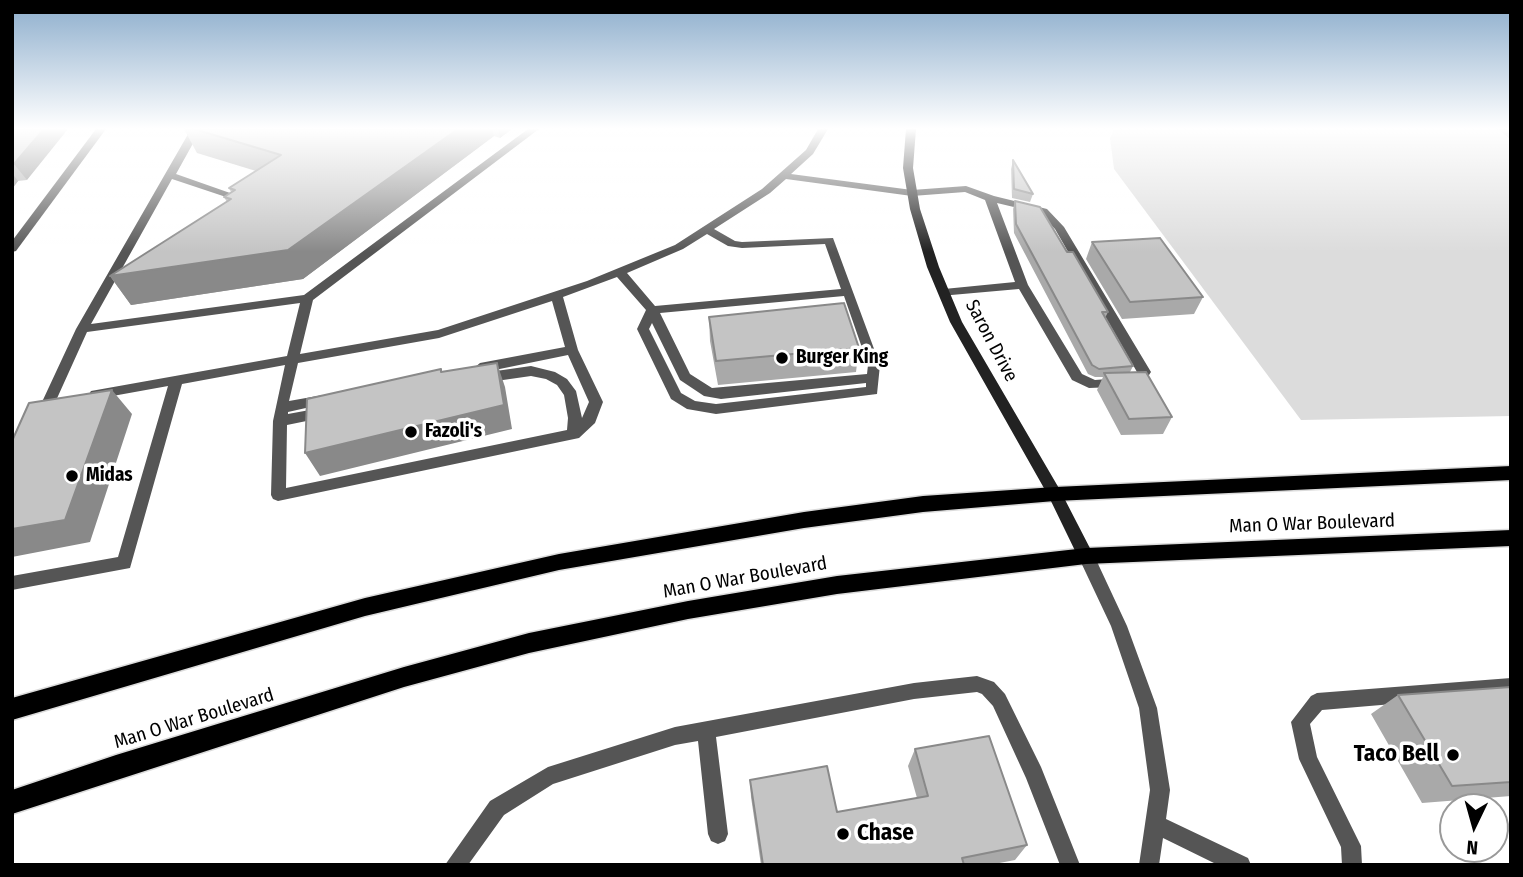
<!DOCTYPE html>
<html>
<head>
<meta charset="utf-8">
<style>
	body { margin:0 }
	#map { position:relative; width:1523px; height:877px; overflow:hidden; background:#fff; font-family:"Fira Sans Condensed",sans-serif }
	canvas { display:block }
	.frame { position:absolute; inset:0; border:14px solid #000; pointer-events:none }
	.north { position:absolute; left:1439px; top:793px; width:70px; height:70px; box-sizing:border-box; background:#fff; border:2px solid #999; border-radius:50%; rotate:185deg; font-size:19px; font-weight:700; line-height:28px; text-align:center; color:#000 }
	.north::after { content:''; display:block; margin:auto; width:24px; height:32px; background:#000; clip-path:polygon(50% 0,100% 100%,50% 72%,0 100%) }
</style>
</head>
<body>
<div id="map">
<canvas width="1523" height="877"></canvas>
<div class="frame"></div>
<div class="north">N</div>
</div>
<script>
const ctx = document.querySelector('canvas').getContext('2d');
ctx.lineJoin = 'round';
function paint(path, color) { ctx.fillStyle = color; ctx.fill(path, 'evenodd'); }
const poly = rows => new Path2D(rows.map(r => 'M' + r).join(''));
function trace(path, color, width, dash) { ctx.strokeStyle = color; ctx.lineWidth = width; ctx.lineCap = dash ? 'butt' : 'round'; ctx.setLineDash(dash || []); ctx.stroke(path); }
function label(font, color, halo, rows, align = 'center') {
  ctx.font = font + ' "Fira Sans Condensed",sans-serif'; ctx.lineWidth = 7; ctx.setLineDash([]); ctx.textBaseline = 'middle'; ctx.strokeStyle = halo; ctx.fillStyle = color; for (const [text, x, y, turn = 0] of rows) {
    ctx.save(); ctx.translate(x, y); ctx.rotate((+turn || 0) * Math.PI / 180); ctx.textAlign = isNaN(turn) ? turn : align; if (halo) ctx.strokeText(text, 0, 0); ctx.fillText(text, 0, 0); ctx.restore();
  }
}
paint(poly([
	[1114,129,1511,129,1511,416,1301,420,1114,169,1110,138]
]), '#dcdcdc');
paint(poly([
	[1498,129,1506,129,1511,134,1511,140,1498,129]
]), '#a3a3a3');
const primary = poly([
	[1511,466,1511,480,1055,501,923,512,804,528,559,570,365,616,12,720,12,698,365,598,559,554,804,512,923,496,1055,487,1511,466],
	[1511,530,1511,546,1086,564,837,594,688,619,529,653,404,687,12,814,12,790,116,755,404,667,529,633,688,601,837,576,1086,548,1511,530]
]);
trace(primary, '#dbdbdb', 3);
paint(poly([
	[191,129,201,129,176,174,250,200,249,202,241,202,172,179,91,324,304,295,528,129,539,129,313,300,300,354,438,330,587,281,675,245,762,189,806,150,818,129,828,129,813,154,791,174,912,190,966,186,994,196,1047,209,1064,227,1151,372,1143,384,1138,386,1089,388,1072,380,1019,289,940,296,940,290,944,289,1015,282,985,200,965,192,912,196,786,179,770,193,714,229,735,241,742,242,833,238,880,365,877,394,716,414,687,409,671,399,637,329,646,310,617,277,563,297,578,350,603,402,595,423,579,438,278,501,273,499,271,495,273,421,285,365,182,384,130,568,12,590,12,576,118,557,168,386,96,399,91,397,89,394,91,391,287,356,300,303,87,332,54,405,44,405,42,402,76,329,191,129],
	[997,203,1039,213,1055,229,1137,372,1134,377,1095,380,1082,374,1028,285,997,203],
	[707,234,728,246,742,248,825,244,841,289,655,306,627,273,683,249,707,234],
	[844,296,868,365,867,374,712,388,690,374,660,313,844,296],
	[552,301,565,347,480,363,474,368,480,373,568,355,589,402,582,418,576,391,567,379,555,372,531,366,482,373,475,378,482,383,531,376,546,379,557,385,564,395,568,418,567,430,286,488,287,425,326,417,333,412,326,407,288,414,288,412,328,403,330,400,323,395,289,401,298,363,439,338,552,301],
	[652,323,680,380,704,396,721,399,866,383,866,387,716,404,695,401,681,393,649,329,652,323],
	[1086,549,1092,551,1127,626,1157,708,1170,790,1166,819,1248,858,1251,865,1218,865,1163,838,1159,865,1139,865,1150,790,1139,708,1111,626,1078,556,1080,551,1086,549],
	[977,676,994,682,1005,694,1041,767,1080,865,1060,865,1026,778,993,706,982,694,977,692,914,699,716,737,728,834,725,841,718,844,711,841,708,834,698,741,675,745,553,784,504,815,468,865,445,865,490,801,548,767,675,727,914,683,977,676],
	[1511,678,1511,694,1322,710,1310,724,1317,757,1361,846,1362,865,1342,865,1341,847,1299,759,1291,722,1311,696,1317,693,1511,678]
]), '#555');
paint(poly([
	[96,129,106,129,16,251,12,252,12,241,96,129]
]), '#555');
paint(poly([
	[906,129,916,129,913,168,920,209,939,267,962,322,1060,490,1094,556,1092,561,1086,563,1080,561,1049,497,950,322,927,267,910,209,903,168,906,129]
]), '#222');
paint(primary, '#000');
paint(poly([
	[12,129,27,180,18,181,12,189],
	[184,129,512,129,500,138,494,136,303,279,131,305,110,276,227,202,224,197,231,192,229,188,256,171,197,153],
	[1013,160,1033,194,1030,202,1012,198,1011,169],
	[1015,201,1067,252,1108,312,1105,318,1133,366,1130,372,1172,417,1163,434,1121,435,1097,390,1103,377,1095,377,1088,374,1014,233,1013,209],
	[1092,242,1203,297,1194,314,1122,319,1086,259],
	[709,317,859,348,856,372,718,385,710,341],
	[1511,687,1511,796,1422,803,1371,714,1398,695],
	[915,749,1027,845,1015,860,989,865,761,865,751,797,750,780,837,812,917,798,908,766]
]), '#a9a9a9');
paint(poly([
	[44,129,68,129,27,180,14,164],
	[458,129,492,129,494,136,303,279,131,305,110,276],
	[498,129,512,129,500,138],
	[12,173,18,181,12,189],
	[497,363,505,387,512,429,320,476,305,453],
	[112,390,132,414,90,542,12,557,12,529]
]), '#898989');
const building = poly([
	[12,129,44,129,14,164,12,164,12,129],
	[194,129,458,129,288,250,110,276,231,199,224,197,235,190,229,188,281,155,194,129],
	[1013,160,1033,194,1014,189,1013,160],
	[1015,201,1040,207,1067,252,1073,252,1108,312,1102,312,1133,366,1099,369,1092,365,1016,224,1015,201],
	[1160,238,1203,297,1130,302,1092,242,1160,238],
	[844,303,859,348,716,361,709,317,844,303],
	[497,363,504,405,305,453,307,399,441,369,441,372,497,363],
	[1146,372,1172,417,1129,419,1104,373,1146,372],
	[112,390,65,520,12,529,12,441,29,403,112,390],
	[1511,687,1511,782,1452,786,1398,695,1511,687],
	[989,736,1027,845,962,858,964,865,763,865,750,780,827,766,837,812,928,796,915,749,989,736]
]);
paint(building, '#c4c4c4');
trace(building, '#898989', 2);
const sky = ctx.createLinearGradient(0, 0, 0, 252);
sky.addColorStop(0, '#8cadcc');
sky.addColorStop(0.51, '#fff');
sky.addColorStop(1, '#ffffff00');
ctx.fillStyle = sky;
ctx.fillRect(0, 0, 1523, 252);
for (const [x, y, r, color] of [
	[782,358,7,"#000"],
	[411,432,7,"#000"],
	[72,476,7,"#000"],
	[1453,755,7,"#000"],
	[843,834,7,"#000"]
]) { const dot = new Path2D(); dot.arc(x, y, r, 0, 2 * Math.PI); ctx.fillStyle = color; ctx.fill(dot); trace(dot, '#fff', 2.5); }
label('19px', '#000', '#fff', [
	["Saron Drive",991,341,62],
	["Man O War Boulevard",1312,524,-2],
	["Man O War Boulevard",745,578,-10],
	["Man O War Boulevard",194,719,-17]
]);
label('bold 19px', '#000', '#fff', [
	["Burger King",796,358],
	["Fazoli's",425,432],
	["Midas",86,476]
], 'left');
label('bold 23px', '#000', '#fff', [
	["Taco Bell",1439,755],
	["Chase",857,834,"left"]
], 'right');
</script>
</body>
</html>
